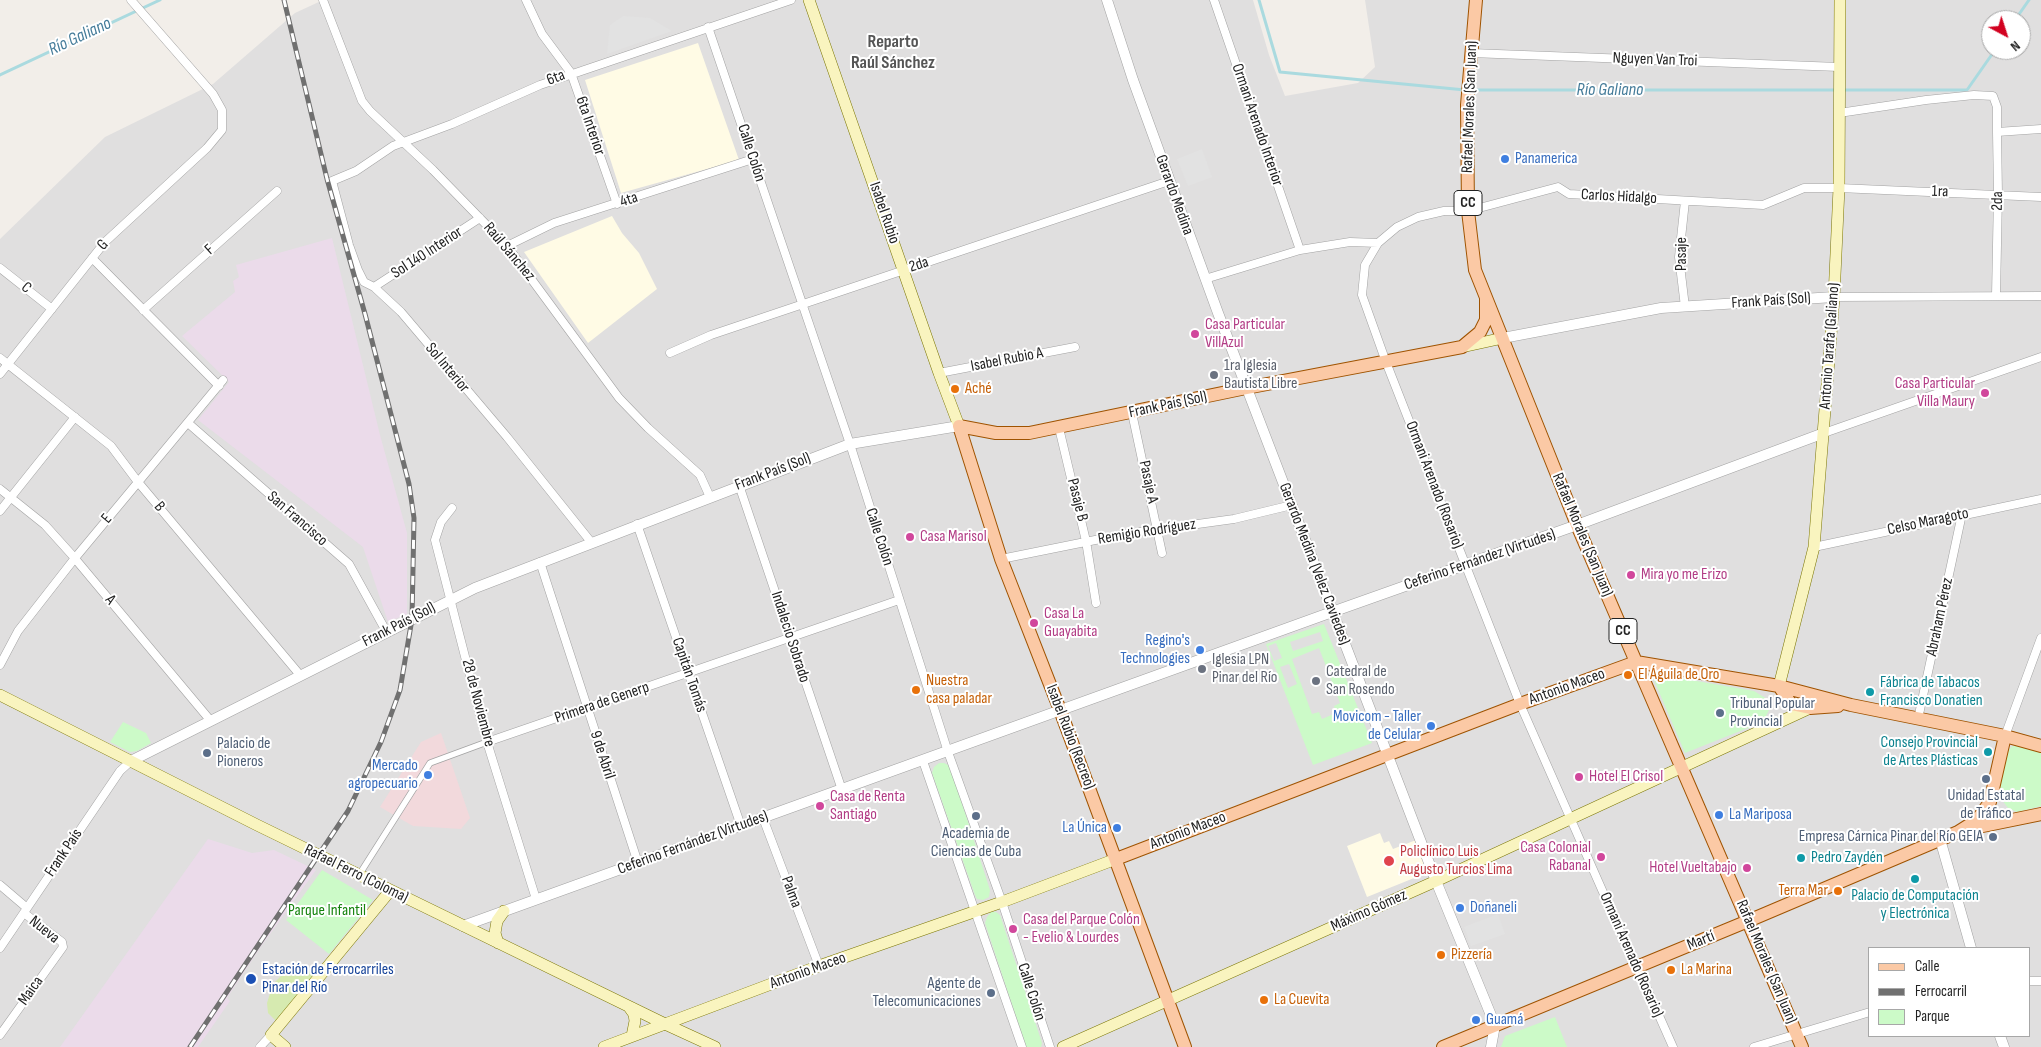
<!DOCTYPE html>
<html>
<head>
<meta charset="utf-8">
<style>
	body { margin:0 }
	#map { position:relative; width:2041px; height:1047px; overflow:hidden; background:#f2eee9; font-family:"Sofia Sans Condensed",sans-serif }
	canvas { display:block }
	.legend { position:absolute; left:1868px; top:947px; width:162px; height:90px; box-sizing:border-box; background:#fff; border:1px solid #a7a7a7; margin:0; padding:6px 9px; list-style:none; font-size:15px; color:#222 }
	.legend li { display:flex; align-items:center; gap:10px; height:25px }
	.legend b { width:25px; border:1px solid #a7a7a7 }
	.north { position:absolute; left:1981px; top:10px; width:50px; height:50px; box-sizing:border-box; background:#fff; border:1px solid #a7a7a7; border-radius:50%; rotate:140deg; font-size:14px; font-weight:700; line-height:20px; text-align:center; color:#222 }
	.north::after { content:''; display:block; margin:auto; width:18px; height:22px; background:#d20220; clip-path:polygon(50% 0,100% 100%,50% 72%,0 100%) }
</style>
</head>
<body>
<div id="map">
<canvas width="2041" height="1047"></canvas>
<ul class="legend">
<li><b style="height:6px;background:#fbc9a5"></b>Calle</li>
<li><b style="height:6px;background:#707070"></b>Ferrocarril</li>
<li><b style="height:14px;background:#ccfac8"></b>Parque</li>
</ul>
<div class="north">N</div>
</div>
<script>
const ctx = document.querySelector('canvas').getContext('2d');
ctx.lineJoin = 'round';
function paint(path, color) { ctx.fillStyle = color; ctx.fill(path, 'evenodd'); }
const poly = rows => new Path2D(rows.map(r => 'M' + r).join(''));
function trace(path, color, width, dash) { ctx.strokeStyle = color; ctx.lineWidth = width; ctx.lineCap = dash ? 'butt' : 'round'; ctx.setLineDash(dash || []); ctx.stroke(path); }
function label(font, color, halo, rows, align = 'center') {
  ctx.font = font + ' "Sofia Sans Condensed",sans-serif'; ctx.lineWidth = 4; ctx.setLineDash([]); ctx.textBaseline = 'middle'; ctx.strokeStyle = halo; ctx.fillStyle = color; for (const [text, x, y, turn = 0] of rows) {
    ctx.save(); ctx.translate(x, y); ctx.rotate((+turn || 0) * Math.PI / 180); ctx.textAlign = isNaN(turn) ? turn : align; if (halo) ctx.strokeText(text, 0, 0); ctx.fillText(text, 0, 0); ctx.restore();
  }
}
paint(poly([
	[323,0,1253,0,1269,55,1285,96,1358,83,1375,67,1365,0,2041,0,2041,1047,0,1047,0,239,105,137,213,84,295,13],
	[1991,20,2021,20,2021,50,1991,50],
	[1870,948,2030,948,2030,1036,1870,1036]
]), '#e0dfdf');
paint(poly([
	[441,733,470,818,461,829,413,826,380,807,421,742]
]), '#f2d9dc');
paint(poly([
	[332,238,380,435,407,533,407,614,388,622,363,547,198,420,229,382,182,336,235,292,233,281,239,277,236,265],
	[208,839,252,853,274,850,316,870,260,948,227,998,230,1001,198,1047,60,1047]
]), '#ebdbea');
paint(poly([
	[698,43,739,160,621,193,585,80],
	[612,216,622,233,639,253,657,289,588,343,524,252],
	[1380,833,1384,843,1389,841,1393,849,1416,840,1429,872,1367,897,1347,846]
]), '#fffbe5');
paint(poly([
	[302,968,315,973,276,1021,268,1013,267,1003,273,984,287,970]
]), '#d6eab0');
paint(poly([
	[1324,624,1372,743,1313,765,1266,644],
	[1320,632,1323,641,1293,651,1290,642],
	[1276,643,1282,658,1274,661,1268,646],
	[1319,648,1340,703,1334,706,1336,713,1322,719,1319,712,1312,714,1292,659],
	[1289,664,1297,684,1288,688,1280,667],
	[1651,673,1754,691,1767,699,1769,710,1763,722,1685,753],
	[123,722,146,733,151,743,137,751,130,752,110,742],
	[2018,744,2041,752,2041,806,2017,812,2008,808,2002,800,2000,780,2006,754,2011,747],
	[939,763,944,763,950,766,990,890,989,897,983,900,977,899,975,895,932,773,934,767],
	[322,870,373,900,329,954,286,920],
	[991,912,996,912,1000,915,1042,1043,1041,1047,1026,1047,985,923,987,917],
	[1555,1017,1567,1047,1501,1047,1505,1036]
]), '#ccfac8');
paint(poly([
	[623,16,650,18,672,31,607,54,610,25],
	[1202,149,1212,177,1188,186,1177,159],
	[1498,914,1505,934,1471,946,1464,927]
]), '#e2e2e2');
trace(poly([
	[1259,0,1280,72,1465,90],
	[2015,20,2029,0],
	[0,75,160,0],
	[1472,90,1967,90,1995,50]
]), '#aadadf', 3);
const pedestrian = poly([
	[359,875,430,763,487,742]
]);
const minor = poly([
	[323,0,362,101,370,111,433,170,507,246,619,398,648,428,700,475,710,497],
	[526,0,542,34,571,73,617,204],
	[1214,0,1300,250],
	[708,27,850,444,948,752,1002,902,1050,1047],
	[1471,53,1839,67],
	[1839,113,1926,100,1974,95,1993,96,1997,107,1997,132,1998,194,1996,296],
	[1997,132,2041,129],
	[1685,201,1679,257,1685,307],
	[1378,243,1365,265,1362,295,1386,362,1520,704,1636,967,1641,975,1673,1047],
	[507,246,554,223,753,159],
	[92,258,219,386],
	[0,268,52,309],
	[1205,279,1300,250,1350,242,1378,243,1397,227,1418,217,1444,211,1468,211,1558,187,1569,194,1763,205,1804,188,1839,188,2041,197],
	[374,287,480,218],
	[1834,297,2041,296],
	[143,310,277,191],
	[670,353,711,335,1169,181],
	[0,358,111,446,138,482,300,675],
	[939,373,1075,347],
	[0,374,105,242,207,148,222,130,222,110,213,94,131,0],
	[1132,413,1162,553],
	[188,423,349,564,386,631],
	[1059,428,1086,541,1096,603],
	[1824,433,2041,357],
	[739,485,842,790],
	[0,489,45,525,72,555,210,720],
	[452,508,441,522,435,540,487,742,536,899],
	[0,511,75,417],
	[637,524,741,826],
	[591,542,507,437,401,312,374,287,364,282,358,270,349,245,332,181,356,171,393,146,452,124,540,85,791,0],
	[1814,547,2041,499],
	[1001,559,1125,534,1234,519,1292,505],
	[540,562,638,863],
	[0,665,18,631,75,558,223,380],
	[1918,719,1962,514],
	[2005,736,2041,638],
	[487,742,899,600],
	[923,761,1022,1047],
	[763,818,819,966],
	[0,885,27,908],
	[0,948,120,771,131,761],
	[2030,981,2041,981],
	[0,1035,63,947,62,942,24,913],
	[260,1047,271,1035],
	[1754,1047,1870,1012]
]);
const tertiary = poly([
	[1107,0,1133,80,1218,313,1436,881,1495,1025,1491,1047],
	[1503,338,1661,308,1834,297],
	[131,761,475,588,850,444,959,426],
	[1940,839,1971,948],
	[463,926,1332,612,1577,525,1824,433],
	[2000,1036,2004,1047]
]);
const secondary = poly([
	[809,0,939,373,959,426],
	[1462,347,1503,338],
	[1779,686,1814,547,1834,297,1839,188,1840,0],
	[0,695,257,825,665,1024,715,1047],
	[498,943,495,933,497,921,504,911],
	[629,1007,634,1014,635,1021,632,1036],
	[285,1047,271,1035,390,891],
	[604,1047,819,966,1002,902,1116,859],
	[1063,1047,1436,881,1810,708]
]);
const primary = poly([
	[1476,0,1467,105,1468,211,1475,270,1577,525,1802,1047],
	[1779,686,1791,704,1810,708,1838,706],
	[1968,829,2041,814],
	[1116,859,1520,704,1636,662,1779,686,1851,705,2005,736,2041,746],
	[1185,1047,1060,710,1001,559,959,426,996,433,1029,433,1246,388,1462,347,1480,332,1486,320,1486,298],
	[1443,1047,1748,921,1958,832,1977,820,1990,802,2005,736]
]);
trace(pedestrian, '#a3a3a3', 7);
trace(minor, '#a3a3a3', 9);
trace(tertiary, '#a3a3a3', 11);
trace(secondary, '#7c7706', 12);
trace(primary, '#9f5301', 14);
trace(pedestrian, '#fff', 5.5);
trace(minor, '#fff', 8);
trace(tertiary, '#fff', 10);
trace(secondary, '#f9f4bf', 11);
trace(primary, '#fbc9a5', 12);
const rail = poly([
	[190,1047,348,811,381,742,400,690,412,619,414,518,409,484,365,314,327,179,284,0]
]);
trace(rail, '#707070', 5);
trace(rail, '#fff', 3, [9]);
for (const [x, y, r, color] of [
	[1505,159,5,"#3f7fe0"],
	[1195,334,5,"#d1479c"],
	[1214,375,5,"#6b7280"],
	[955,389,5,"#e8710a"],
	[1985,393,5,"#d1479c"],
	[910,537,5,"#d1479c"],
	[1631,575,5,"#d1479c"],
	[1034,623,5,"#d1479c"],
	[1200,650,5,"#3f7fe0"],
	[1202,669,5,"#6b7280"],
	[1628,675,5,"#e8710a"],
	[1316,681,5,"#6b7280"],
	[916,690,5,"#e8710a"],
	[1870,692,5,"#0f9aa8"],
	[1720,713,5,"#5c6f8a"],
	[1431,726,5,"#3f7fe0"],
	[1988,752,5,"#0f9aa8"],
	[207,753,5,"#5c6f8a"],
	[428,775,5,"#3f7fe0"],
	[1579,777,5,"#d1479c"],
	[1986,779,5,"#5c6f8a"],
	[820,806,5,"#d1479c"],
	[1719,815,5,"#3f7fe0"],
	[976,816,5,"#5c6f8a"],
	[1117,828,5,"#3f7fe0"],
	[1993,837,5,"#5c6f8a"],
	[1601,857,5,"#d1479c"],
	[1801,858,5,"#0f9aa8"],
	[1389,861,6,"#e0444e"],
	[1747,868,5,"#d1479c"],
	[1915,879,5,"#0f9aa8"],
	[1838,891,5,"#e8710a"],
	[1460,908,5,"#3f7fe0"],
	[1013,929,5,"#d1479c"],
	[1441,955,5,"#e8710a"],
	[1671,970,5,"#e8710a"],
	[251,979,6,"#1a4fb4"],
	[991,993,5,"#5c6f8a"],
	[1264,1000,5,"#e8710a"],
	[1476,1020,5,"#3f7fe0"]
]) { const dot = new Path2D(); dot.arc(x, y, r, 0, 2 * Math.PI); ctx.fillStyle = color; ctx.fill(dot); trace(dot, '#fff', 2); }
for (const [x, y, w] of [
	[1468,203,28],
	[1623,631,28]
]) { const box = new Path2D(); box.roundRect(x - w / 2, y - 12.5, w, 25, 4); ctx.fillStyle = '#fff'; ctx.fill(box); trace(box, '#222', 1); }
label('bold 15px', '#222', null, [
	["CC",1468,203],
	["CC",1623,631]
]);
label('16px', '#222', '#fff', [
	["Nguyen Van Troi",1655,60,2],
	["6ta",556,78,-21],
	["Rafael Morales (San Juan)",1470,107,-88],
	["Ormani Arenado Interior",1257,125,71],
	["6ta Interior",590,126,71],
	["Calle Colón",751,153,72],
	["1ra",1940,192,2],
	["Gerardo Medina",1174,195,70],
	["Carlos Hidalgo",1619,197,3],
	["4ta",629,200,-18],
	["2da",1998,201,-89],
	["Isabel Rubio",884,213,71],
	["G",103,245,-47],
	["F",210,250,-42],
	["Raúl Sánchez",509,252,50],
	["Sol 140 Interior",427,253,-33],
	["Pasaje",1682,254,-90],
	["2da",919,265,-18],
	["C",26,288,39],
	["Frank País (Sol)",1771,301,-4],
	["Antonio Tarafa (Galiano)",1830,346,-86],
	["Isabel Rubio A",1007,360,-11],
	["Sol Interior",447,368,50],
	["Frank País (Sol)",1168,405,-12],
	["Frank País (Sol)",773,472,-21],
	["Pasaje A",1148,482,78],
	["Ormani Arenado (Rosario)",1434,485,69],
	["Pasaje B",1077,500,76],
	["B",159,507,50],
	["E",107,519,-50],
	["San Francisco",297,519,41],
	["Celso Maragoto",1928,522,-12],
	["Remigio Rodríguez",1147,532,-9],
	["Rafael Morales (San Juan)",1582,535,67],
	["Calle Colón",879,537,72],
	["Ceferino Fernández (Virtudes)",1480,560,-19],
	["Gerardo Medina (Velez Caviedes)",1314,564,69],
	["A",110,600,50],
	["Abraham Pérez",1940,617,-78],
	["Frank País (Sol)",399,625,-27],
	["Indalecio Sobrado",790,637,72],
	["Capitán Tomás",689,675,71],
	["Antonio Maceo",1567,687,-20],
	["28 de Noviembre",478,703,75],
	["Primera de Generp",602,703,-19],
	["Isabel Rubio (Recreo)",1070,737,69],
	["9 de Abril",602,755,72],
	["Antonio Maceo",1188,831,-21],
	["Ceferino Fernández (Virtudes)",693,843,-20],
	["Frank País",64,853,-56],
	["Rafael Ferro (Coloma)",356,874,26],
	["Palma",791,892,70],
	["Máximo Gómez",1369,911,-24],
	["Nueva",44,930,39],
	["Martí",1701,941,-22],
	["Ormani Arenado (Rosario)",1631,955,66],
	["Rafael Morales (San Juan)",1766,962,67],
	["Antonio Maceo",808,971,-20],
	["Maica",31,991,-55],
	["Calle Colón",1031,992,72]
]);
label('16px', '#366cbe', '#fff', [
	["Panamerica",1515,159],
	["Regino's",1190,641,"right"],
	["Technologies",1190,659,"right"],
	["Movicom - Taller",1421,717,"right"],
	["de Celular",1421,735,"right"],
	["Mercado",418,766,"right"],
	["agropecuario",418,784,"right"],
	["La Mariposa",1729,815],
	["La Única",1107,828,"right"],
	["Doñaneli",1470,908],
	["Guamá",1486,1020]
], 'left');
label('16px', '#b23c85', '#fff', [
	["Casa Particular",1205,325],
	["VillAzul",1205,343],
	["Casa Particular",1975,384,"right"],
	["Villa Maury",1975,402,"right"],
	["Casa Marisol",920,537],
	["Mira yo me Erizo",1641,575],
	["Casa La",1044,614],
	["Guayabita",1044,632],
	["Hotel El Crisol",1589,777],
	["Casa de Renta",830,797],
	["Santiago",830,815],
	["Casa Colonial",1591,848,"right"],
	["Rabanal",1591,866,"right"],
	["Hotel Vueltabajo",1737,868,"right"],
	["Casa del Parque Colón",1023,920],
	["- Evelio & Lourdes",1023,938]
], 'left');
label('16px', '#5b616d', '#fff', [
	["1ra Iglesia",1224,366],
	["Bautista Libre",1224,384],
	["Iglesia LPN",1212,660],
	["Pinar del Río",1212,678],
	["Catedral de",1326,672],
	["San Rosendo",1326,690]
], 'left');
label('16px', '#c56008', '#fff', [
	["Aché",965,389],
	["El Águila de Oro",1638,675],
	["Nuestra",926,681],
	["casa paladar",926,699],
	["Terra Mar",1828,891,"right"],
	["Pizzería",1451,955],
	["La Marina",1681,970],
	["La Cuevita",1274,1000]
], 'left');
label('16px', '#0d838f', '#fff', [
	["Fábrica de Tabacos",1880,683],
	["Francisco Donatien",1880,701],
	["Consejo Provincial",1978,743,"right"],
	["de Artes Plásticas",1978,761,"right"],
	["Pedro Zaydén",1811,858],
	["Palacio de Computación",1915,896,"center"],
	["y Electrónica",1915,914,"center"]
], 'left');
label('16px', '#4e5e75', '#fff', [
	["Tribunal Popular",1730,704],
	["Provincial",1730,722],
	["Palacio de",217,744],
	["Pioneros",217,762],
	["Unidad Estatal",1986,796,"center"],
	["de Tráfico",1986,814,"center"],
	["Academia de",976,834,"center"],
	["Ciencias de Cuba",976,852,"center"],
	["Empresa Cárnica Pinar del Río GEIA",1983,837,"right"],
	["Agente de",981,984,"right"],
	["Telecomunicaciones",981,1002,"right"]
], 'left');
label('16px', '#be3a42', '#fff', [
	["Policlínico Luis",1400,852],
	["Augusto Turcios Lima",1400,870]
], 'left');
label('16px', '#15830d', '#fff', [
	["Parque Infantil",327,911]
]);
label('16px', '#164399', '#fff', [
	["Estación de Ferrocarriles",262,970],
	["Pinar del Río",262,988]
], 'left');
label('italic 18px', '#457c9a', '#fff', [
	["Río Galiano",80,37,-25],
	["Río Galiano",1610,90]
]);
label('bold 18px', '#555', '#fff', [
	["Reparto",893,42],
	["Raúl Sánchez",893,63]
]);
</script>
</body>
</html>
